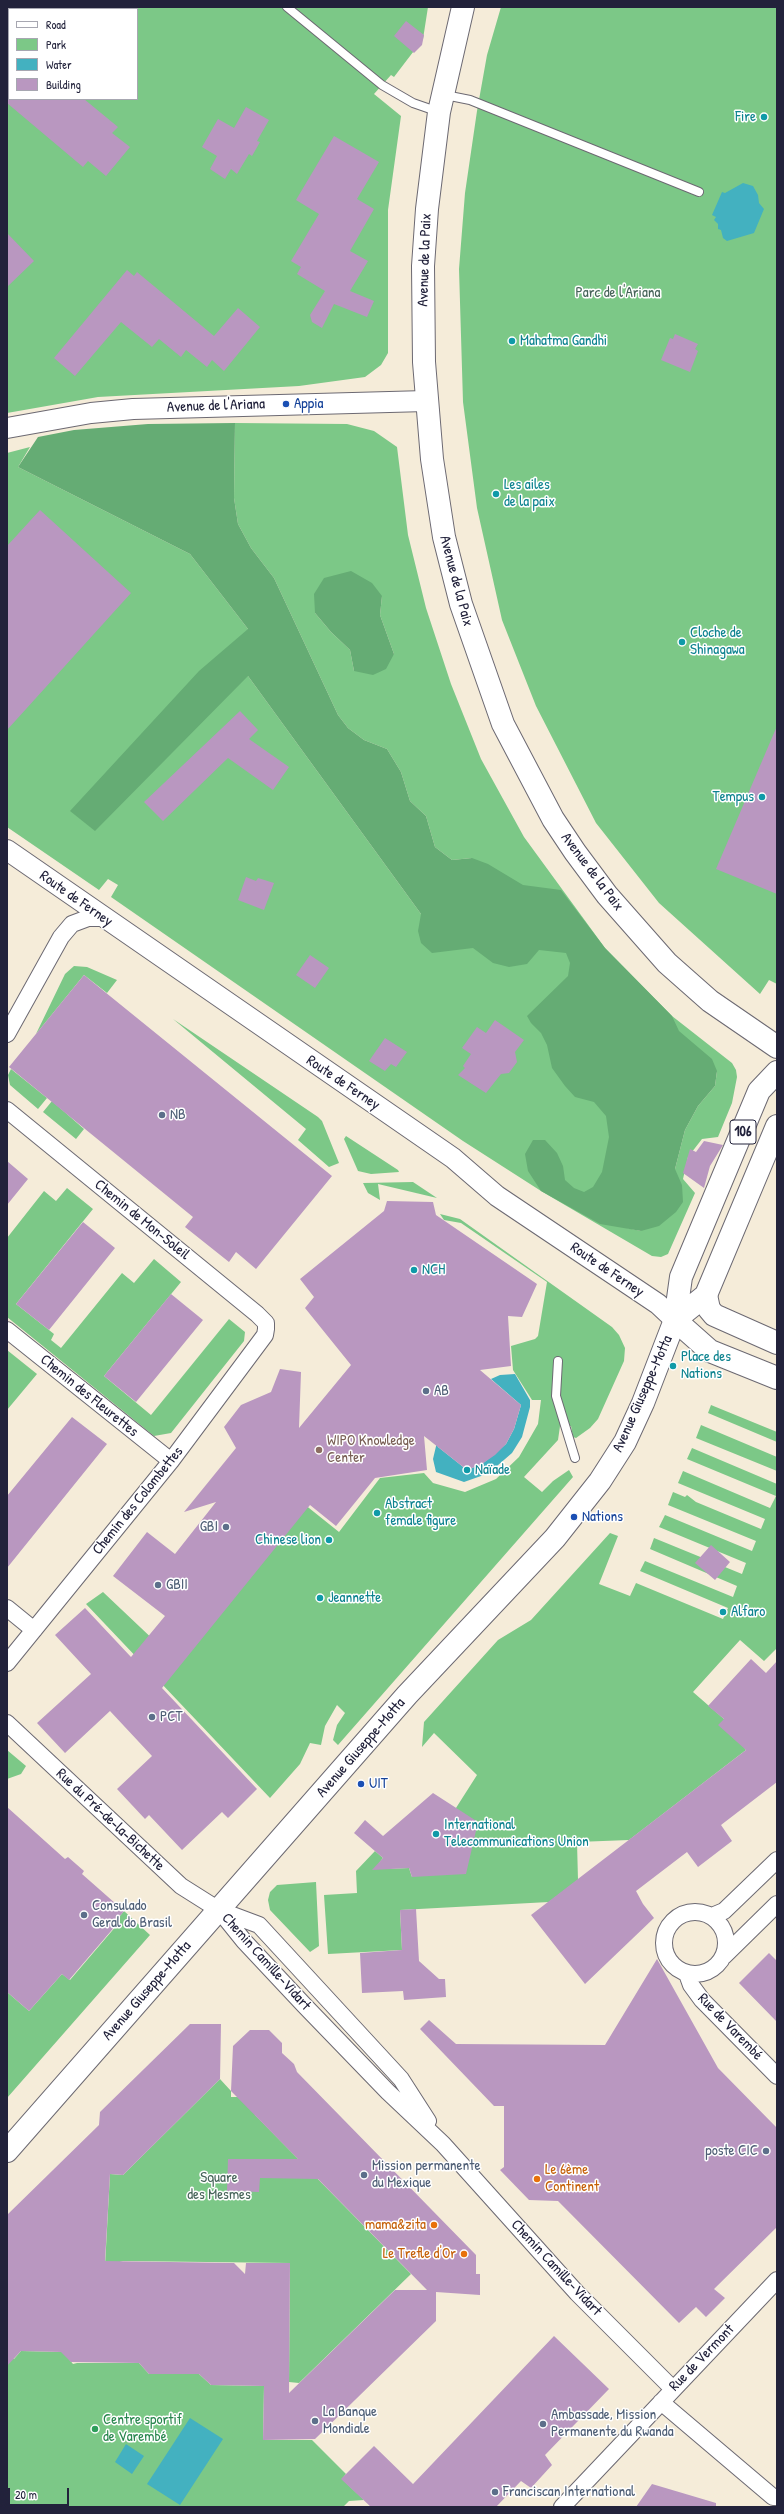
<!DOCTYPE html>
<html>
<head>
<meta charset="utf-8">
<style>
	body { margin:0 }
	#map { position:relative; width:784px; height:2514px; overflow:hidden; background:#f5ecd9; font-family:"Patrick Hand",sans-serif }
	canvas { display:block }
	.frame { position:absolute; inset:0; border:8px solid #22223b; pointer-events:none }
	.legend { position:absolute; left:8px; top:8px; width:130px; height:92px; box-sizing:border-box; background:#fff; border:1px solid #a7a7b1; margin:0; padding:5px 7px; list-style:none; font-size:12px; color:#22223b }
	.legend li { display:flex; align-items:center; gap:8px; height:20px }
	.legend b { width:20px; border:1px solid #a7a7b1 }
	.scale { position:absolute; left:8px; top:2488px; width:61px; height:18px; box-sizing:border-box; border:2px solid #22223b; border-top:0; padding-left:5px; font-size:12px; line-height:14px; white-space:nowrap; color:#22223b; -webkit-text-stroke:3px #fff; paint-order:stroke }
</style>
</head>
<body>
<div id="map">
<canvas width="784" height="2514"></canvas>
<div class="frame"></div>
<ul class="legend">
<li><b style="height:5px;background:#fff"></b>Road</li>
<li><b style="height:11px;background:#7cc887"></b>Park</li>
<li><b style="height:11px;background:#43b1c0"></b>Water</li>
<li><b style="height:11px;background:#b997c0"></b>Building</li>
</ul>
<div class="scale">20 m</div>
</div>
<script>
const ctx = document.querySelector('canvas').getContext('2d');
ctx.lineJoin = 'round';
function paint(path, color) { ctx.fillStyle = color; ctx.fill(path, 'evenodd'); }
const poly = rows => new Path2D(rows.map(r => 'M' + r).join(''));
function trace(path, color, width, dash) { ctx.strokeStyle = color; ctx.lineWidth = width; ctx.lineCap = dash ? 'butt' : 'round'; ctx.setLineDash(dash || []); ctx.stroke(path); }
function label(font, color, halo, rows, align = 'center') {
  ctx.font = font + ' "Patrick Hand",sans-serif'; ctx.lineWidth = 3; ctx.setLineDash([]); ctx.textBaseline = 'middle'; ctx.strokeStyle = halo; ctx.fillStyle = color; for (const [text, x, y, turn = 0] of rows) {
    ctx.save(); ctx.translate(x, y); ctx.rotate((+turn || 0) * Math.PI / 180); ctx.textAlign = isNaN(turn) ? turn : align; if (halo) ctx.strokeText(text, 0, 0); ctx.fillText(text, 0, 0); ctx.restore();
  }
}
paint(poly([
	[7,7,428,7,423,39,394,77,391,75,374,94,401,116,388,210,388,353,381,365,365,377,299,386,98,397,7,413],
	[9,9,137,9,137,99,9,99],
	[501,7,777,7,777,984,769,980,760,994,659,903,596,823,536,706,502,620,477,508,463,402,459,269,465,193,477,111,487,55],
	[235,423,347,424,374,431,397,447,408,535,426,608,451,684,481,759,524,837,605,948,672,1016,732,1063,736,1070,737,1077,732,1103,718,1137,702,1139,688,1157,683,1179,695,1193,668,1254,661,1257,652,1256,541,1191,463,1141,111,897,118,885,108,879,99,890,7,827,7,453,30,447,18,467,190,554,248,629,248,676,421,914,472,858,452,860,435,847,426,816,410,801,401,772,387,749,364,740,348,728,338,715,274,578,251,548,238,524,234,498],
	[382,596,380,615,394,654,354,671,350,650,331,632,315,613],
	[717,1071,715,1086,698,1106,685,1130,675,1169,641,1231,627,1228],
	[74,966,87,967,117,980,107,993,84,975,36,1034,65,974],
	[173,1019,318,1117,322,1121,339,1163,329,1167,298,1140,306,1129],
	[11,1069,47,1098,38,1109,10,1085,8,1075],
	[52,1101,84,1129,76,1139,43,1112],
	[346,1136,398,1170,399,1172,371,1174,358,1171,344,1139],
	[413,1182,437,1198,378,1184,380,1200,368,1193,363,1183],
	[67,1188,93,1209,16,1304,54,1334,51,1340,61,1348,122,1273,134,1283,154,1259,181,1282,104,1376,151,1415,229,1319,245,1332,244,1341,171,1433,154,1436,7,1317,7,1238,44,1191,56,1201],
	[440,1214,460,1219,612,1327,619,1335,625,1348,624,1361,598,1419,590,1428,576,1438,573,1437,571,1426,560,1426,558,1440,524,1477,542,1492,553,1481,569,1470,573,1477,338,1745,333,1740,337,1725,345,1713,337,1705,325,1726,321,1745,310,1743,300,1764,270,1798,86,1604,103,1592,159,1645,299,1500,339,1532,380,1478,424,1473,433,1483,465,1492,496,1479,519,1457,538,1424,541,1400,532,1400,513,1370,511,1346,535,1339,538,1336,547,1282,461,1223,444,1220],
	[7,1350,37,1374,7,1410],
	[711,1405,777,1432,777,1442,708,1413],
	[701,1425,777,1457,777,1471,696,1438],
	[692,1448,777,1484,777,1648,764,1661,740,1640,693,1692,724,1719,746,1750,629,1840,577,1842,578,1880,549,1902,400,1910,402,1950,328,1954,324,1895,357,1893,356,1871,375,1851,383,1858,379,1863,385,1869,409,1868,412,1877,477,1775,434,1733,422,1747,424,1722,498,1640,531,1620,610,1533,618,1536,599,1584,630,1596,636,1583,723,1619,728,1608,640,1571,645,1561,733,1597,737,1586,650,1549,654,1538,742,1574,746,1563,659,1527,665,1515,752,1551,756,1541,668,1505,673,1492,685,1497,687,1495,696,1502,761,1529,765,1519,678,1483,683,1471,770,1508,776,1496,687,1459],
	[7,1750,26,1766,21,1774,7,1779],
	[316,1882,319,1946,310,1952,270,1910,268,1900,270,1892,277,1885],
	[124,1911,150,1935,7,2098,7,1992,29,2011,62,1974,70,1980,117,1925,115,1922],
	[220,2079,231,2091,231,2097,254,2097,255,2115,411,2274,299,2383,289,2382,290,2263,123,2261,105,2266,110,2174,123,2175],
	[21,2351,63,2352,73,2364,77,2363,139,2363,149,2374,199,2374,211,2385,264,2386,263,2440,312,2440,346,2474,342,2479,364,2500,349,2501,343,2507,7,2507,7,2359,14,2359]
]), '#7cc887');
paint(poly([
	[235,423,234,498,238,524,251,548,274,578,338,715,348,728,364,740,387,749,401,772,410,801,426,816,435,847,452,860,472,858,488,864,523,885,561,890,605,948,672,1016,679,1031,712,1059,717,1071,715,1086,698,1106,685,1130,675,1169,682,1185,683,1202,676,1212,659,1226,641,1231,600,1224,541,1191,528,1171,525,1154,533,1140,545,1140,557,1153,563,1166,565,1180,574,1188,584,1192,593,1187,602,1172,609,1137,606,1116,594,1102,575,1097,565,1086,552,1068,547,1045,541,1033,531,1023,527,1016,568,976,570,963,566,953,539,950,527,964,509,967,493,963,473,948,432,953,421,943,418,931,421,914,248,676,95,831,70,811,199,671,248,629,190,554,18,467,38,437,74,430,148,424],
	[351,571,372,583,382,596,380,615,394,654,386,669,373,675,354,671,350,650,331,632,315,613,314,594,324,578]
]), '#65ac74');
paint(poly([
	[743,183,753,186,758,195,759,203,764,209,754,233,727,241,723,238,721,230,718,229,718,224,714,220,716,217,712,215,722,192,725,193],
	[515,1374,530,1400,530,1407,522,1437,512,1453,497,1466,481,1476,464,1482,436,1472,433,1459,437,1442,438,1447,467,1470,482,1464,506,1444,514,1429,521,1405,491,1379,500,1375],
	[190,2418,223,2439,180,2505,147,2484],
	[126,2444,144,2456,132,2474,115,2462]
]), '#43b1c0');
paint(poly([
	[406,21,424,35,422,45,414,53,394,36],
	[7,99,84,99,118,127,112,133,130,147,106,176,88,161,83,167,7,103],
	[246,107,269,120,257,141,260,142,252,156,249,154,237,174,231,169,225,179,210,169,217,156,202,147,218,119,234,128],
	[334,136,379,162,357,199,374,209,350,251,368,261,350,291,374,301,367,317,334,304,322,328,312,322,310,315,325,291,297,274,301,267,291,261,319,214,296,200],
	[7,233,34,261,7,287],
	[127,270,134,276,137,272,214,336,238,308,260,327,224,371,212,360,207,367,186,350,181,357,159,339,152,347,121,322,75,376,54,358],
	[675,334,698,344,695,349,698,351,690,372,661,360,670,338,673,339],
	[40,510,131,593,7,730,7,546],
	[240,711,258,730,249,739,289,767,273,790,228,758,163,821,144,802],
	[777,726,777,894,716,869],
	[246,877,256,881,258,878,274,883,264,910,238,900],
	[310,955,329,968,315,988,296,975],
	[84,975,332,1176,256,1269,236,1252,229,1262,185,1227,193,1217,9,1067],
	[495,1020,524,1040,515,1052,517,1062,509,1073,501,1074,486,1093,458,1075,465,1068,463,1066,471,1054,462,1048,477,1027,486,1033],
	[385,1038,407,1052,396,1067,391,1064,385,1071,369,1061],
	[704,1141,723,1145,710,1166,704,1188,683,1173,690,1149,696,1152],
	[7,1161,28,1179,7,1205],
	[387,1201,433,1202,436,1215,537,1284,522,1317,508,1316,511,1366,480,1370,521,1405,514,1429,506,1444,495,1455,482,1464,467,1470,424,1436,427,1470,375,1478,336,1526,310,1505,162,1688,257,1789,228,1818,222,1812,182,1850,149,1815,145,1819,117,1789,152,1756,110,1711,65,1753,37,1723,91,1674,55,1635,85,1608,131,1657,165,1616,113,1576,147,1532,175,1554,216,1502,184,1512,236,1448,224,1427,241,1405,271,1392,280,1369,301,1372,299,1428,351,1365,305,1308,314,1297,300,1279,384,1211],
	[83,1222,115,1248,49,1330,16,1304],
	[171,1294,203,1320,136,1402,104,1376],
	[72,1417,107,1444,7,1568,7,1496],
	[711,1545,730,1562,715,1580,695,1563],
	[751,1659,766,1673,777,1661,777,1782,721,1825,732,1841,698,1867,687,1852,636,1891,643,1904,654,1918,585,1984,531,1915,746,1750,718,1725,724,1719,708,1706],
	[433,1793,478,1822,466,1874,412,1877,409,1868,372,1870,383,1858,354,1833,365,1820,383,1836],
	[7,1807,65,1859,68,1857,84,1871,82,1874,124,1911,115,1922,117,1924,69,1980,62,1974,29,2011,7,1992],
	[416,1909,419,1961,439,1979,445,1979,446,1997,404,2000,403,1991,362,1993,360,1953,402,1950,400,1910],
	[769,1953,777,1961,777,2022,739,1983],
	[657,1959,718,2068,777,2128,777,2227,714,2289,725,2298,706,2317,696,2307,679,2323,558,2201,529,2200,500,2170,504,2167,504,2106,494,2106,420,2029,429,2020,456,2044,605,2045],
	[190,2024,221,2024,220,2079,123,2175,110,2174,105,2261,234,2263,245,2274,246,2263,290,2263,289,2393,395,2290,427,2290,318,2179,260,2178,259,2192,227,2191,228,2159,298,2159,231,2091,233,2046,250,2030,269,2030,282,2043,282,2053,294,2064,297,2072,476,2255,476,2274,480,2274,480,2295,436,2292,436,2321,315,2439,263,2440,264,2386,211,2385,199,2374,149,2374,139,2363,71,2362,61,2352,21,2351,7,2366,7,2215,99,2125,100,2112],
	[554,2336,609,2389,545,2455,552,2465,531,2488,521,2481,496,2507,371,2507,341,2479,374,2446,413,2484],
	[652,2484,716,2503,716,2507,636,2507]
]), '#b997c0');
const service = poly([
	[287,7,382,85,413,103,439,112],
	[445,95,470,100,699,192],
	[558,1361,556,1396,575,1458]
]);
const minor = poly([
	[7,1034,61,937,72,924,88,918,102,918],
	[7,1110,257,1314,266,1323,266,1329,265,1335,171,1461,7,1663],
	[7,1330,171,1461],
	[7,1608,34,1630],
	[7,1723,181,1886,219,1910,259,1925,401,2079,428,2121],
	[219,1910,244,1941,304,2005,388,2092,443,2144,577,2293,673,2389],
	'664 1943a31 31 0 1 1 62 0a31 31 0 1 1-62 0Z',
	[712,1916,724,1911,777,1860],
	[724,1956,777,1904],
	[687,1974,691,1985,702,2000,777,2076],
	[661,2402,773,2497,777,2497],
	[562,2507,777,2280]
]);
const tertiary = poly([
	[7,428,91,413,133,409,426,401],
	[7,850,453,1158,497,1196,658,1304,675,1320]
]);
const secondary = poly([
	[706,1295,709,1309,714,1315,777,1343],
	[675,1320,710,1351,777,1378]
]);
const primary = poly([
	[463,7,439,112,427,209,423,266,424,362,432,459,444,537,461,604,503,724,553,819,575,852,607,895,667,963,710,1001,777,1047],
	[675,1320,706,1295,777,1126],
	[7,2151,407,1695,555,1538,600,1481,625,1442,643,1403,675,1320,681,1277,759,1091,777,1072]
]);
trace(service, '#6c6972', 10);
trace(minor, '#6c6972', 18);
trace(tertiary, '#6c6972', 22);
trace(secondary, '#6c6972', 24);
trace(primary, '#6c6972', 24);
trace(service, '#fff', 8);
trace(minor, '#fff', 16);
trace(tertiary, '#fff', 20);
trace(secondary, '#fff', 22);
trace(primary, '#fff', 22);
for (const [x, y, r, color] of [
	[764,117,4,"#0f9aa8"],
	[512,341,4,"#0f9aa8"],
	[286,404,4,"#1a4fb4"],
	[496,494,4,"#0f9aa8"],
	[682,642,4,"#0f9aa8"],
	[762,797,4,"#0f9aa8"],
	[162,1115,4,"#5c6f8a"],
	[414,1270,4,"#0f9aa8"],
	[673,1366,4,"#0f9aa8"],
	[426,1391,4,"#5c6f8a"],
	[319,1450,4,"#8d6e63"],
	[467,1470,4,"#0f9aa8"],
	[377,1513,4,"#0f9aa8"],
	[574,1517,4,"#1a4fb4"],
	[226,1527,4,"#5c6f8a"],
	[329,1540,4,"#0f9aa8"],
	[158,1585,4,"#5c6f8a"],
	[320,1598,4,"#0f9aa8"],
	[723,1612,4,"#0f9aa8"],
	[152,1717,4,"#5c6f8a"],
	[361,1784,4,"#1a4fb4"],
	[436,1834,4,"#0f9aa8"],
	[84,1915,4,"#5c6f8a"],
	[766,2151,4,"#5c6f8a"],
	[364,2175,4,"#5c6f8a"],
	[537,2179,4,"#e8710a"],
	[434,2225,4,"#e8710a"],
	[464,2254,4,"#e8710a"],
	[315,2421,4,"#5c6f8a"],
	[543,2424,4,"#5c6f8a"],
	[95,2429,4,"#2e9e5b"],
	[495,2492,4,"#5c6f8a"]
]) { const dot = new Path2D(); dot.arc(x, y, r, 0, 2 * Math.PI); ctx.fillStyle = color; ctx.fill(dot); trace(dot, '#fff', 1.5); }
for (const [x, y, w] of [
	[743,1132,26]
]) { const box = new Path2D(); box.roundRect(x - w / 2, y - 12, w, 24, 3); ctx.fillStyle = '#fff'; ctx.fill(box); trace(box, '#22223b', 1); }
label('bold 14px', '#22223b', null, [
	["106",743,1132]
]);
label('15px', '#0d838f', '#fff', [
	["Fire",756,117,"right"],
	["Mahatma Gandhi",520,341],
	["Les ailes",504,485],
	["de la paix",504,502],
	["Cloche de",690,633],
	["Shinagawa",690,650],
	["Tempus",754,797,"right"],
	["NCH",422,1270],
	["Place des",681,1357],
	["Nations",681,1374],
	["Naïade",475,1470],
	["Abstract",385,1504],
	["female figure",385,1521],
	["Chinese lion",321,1540,"right"],
	["Jeannette",328,1598],
	["Alfaro",731,1612],
	["International",444,1825],
	["Telecommunications Union",444,1842]
], 'left');
label('15px', '#22223b', '#fff', [
	["Avenue de la Paix",425,260,-88],
	["Avenue de l'Ariana",216,406,-2],
	["Avenue de la Paix",456,581,75],
	["Avenue de la Paix",592,872,53],
	["Route de Ferney",76,899,35],
	["Route de Ferney",343,1083,34],
	["Chemin de Mon-Soleil",142,1220,39],
	["Route de Ferney",607,1270,34],
	["Avenue Giuseppe-Motta",643,1394,-66],
	["Chemin des Fleurettes",89,1396,39],
	["Chemin des Colombettes",138,1501,-51],
	["Avenue Giuseppe-Motta",361,1748,-49],
	["Rue du Pré-de-la-Bichette",110,1820,43],
	["Chemin Camille-Vidart",266,1962,48],
	["Avenue Giuseppe-Motta",147,1991,-49],
	["Rue de Varembé",730,2027,46],
	["Chemin Camille-Vidart",556,2268,47],
	["Rue de Vermont",702,2358,-46]
]);
label('15px', '#466459', '#fff', [
	["Parc de l'Ariana",618,293],
	["Square",219,2178],
	["des Mesmes",219,2195]
]);
label('15px', '#164399', '#fff', [
	["Appia",294,404],
	["Nations",582,1517],
	["UIT",369,1784]
], 'left');
label('15px', '#4e5e75', '#fff', [
	["NB",170,1115],
	["AB",434,1391],
	["GBI",218,1527,"right"],
	["GBII",166,1585],
	["PCT",160,1717],
	["Consulado",92,1906],
	["Geral do Brasil",92,1923],
	["poste CIC",758,2151,"right"],
	["Mission permanente",372,2166],
	["du Mexique",372,2183],
	["La Banque",323,2412],
	["Mondiale",323,2429],
	["Ambassade, Mission",551,2415],
	["Permanente du Rwanda",551,2432],
	["Franciscan International",503,2492]
], 'left');
label('15px', '#785e54', '#fff', [
	["WIPO Knowledge",327,1441],
	["Center",327,1458]
], 'left');
label('15px', '#c56008', '#fff', [
	["Le 6ème",545,2170,"left"],
	["Continent",545,2187,"left"],
	["mama&zita",426,2225],
	["Le Trefle d'Or",456,2254]
], 'right');
label('15px', '#27864d', '#fff', [
	["Centre sportif",103,2420],
	["de Varembé",103,2437]
], 'left');
</script>
</body>
</html>
